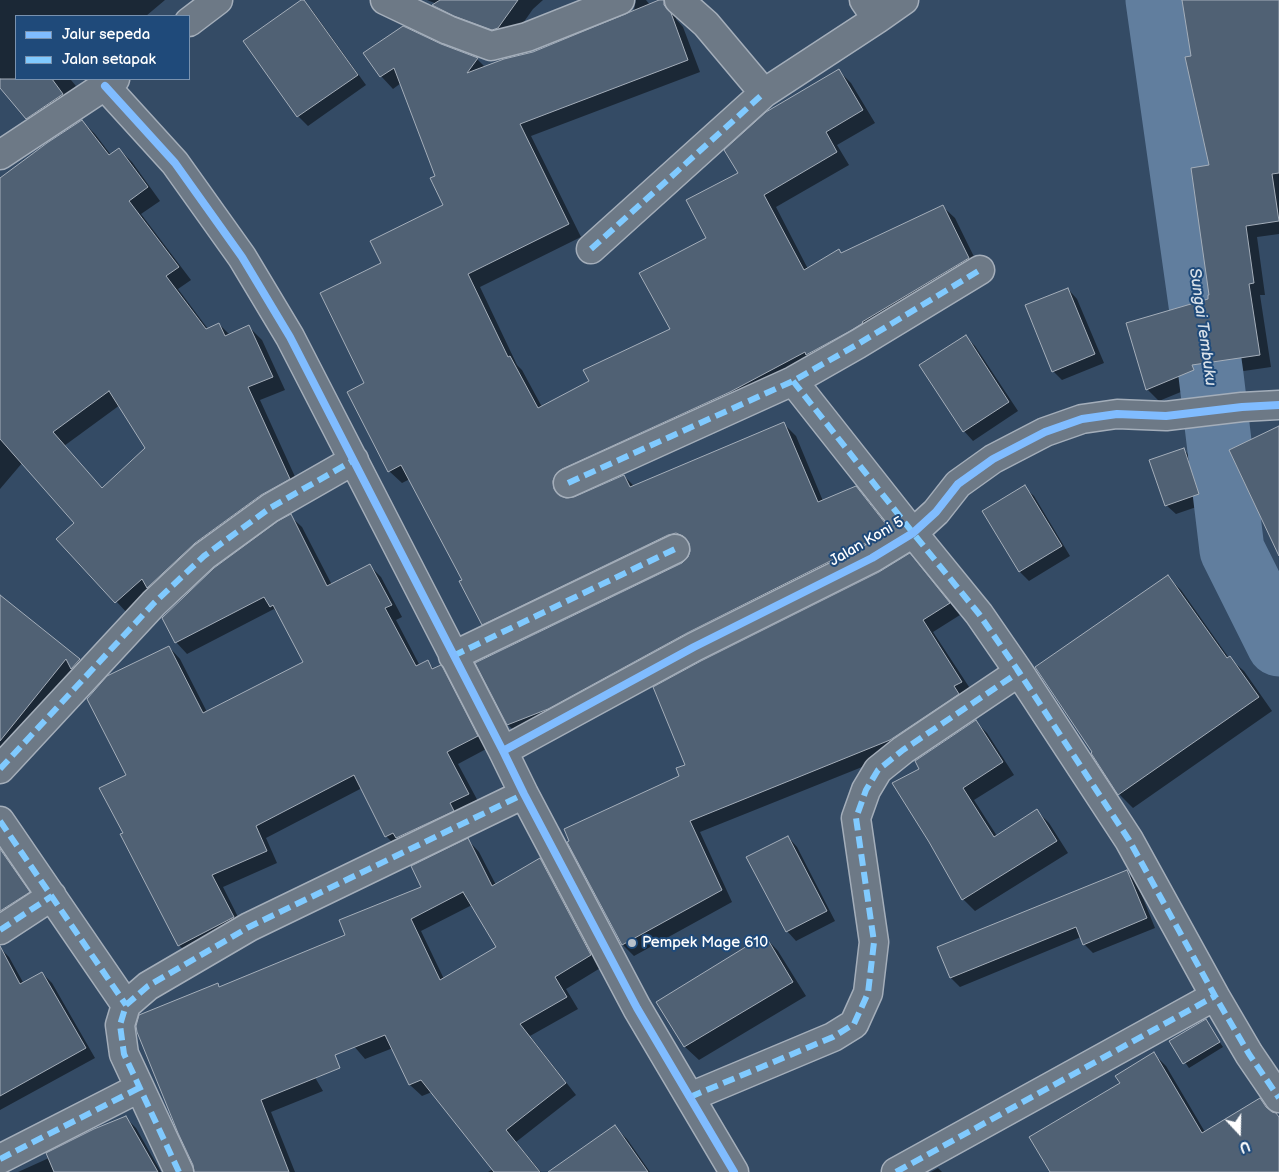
<!DOCTYPE html>
<html>
<head>
<meta charset="utf-8">
<style>
	body { margin:0 }
	#map { position:relative; width:1279px; height:1172px; overflow:hidden; background:#344b65; font-family:"Balsamiq Sans",sans-serif }
	canvas { display:block }
	.legend { position:absolute; left:15px; top:15px; width:175px; height:65px; box-sizing:border-box; background:#1f4a7a; border:1px solid #7992af; margin:0; padding:6px 9px; list-style:none; font-size:15px; color:#fff }
	.legend li { display:flex; align-items:center; gap:10px; height:25px }
	.legend b { width:25px; border:1px solid #7992af }
	.north { position:absolute; left:1214px; top:1107px; width:50px; height:50px; -webkit-text-stroke:4px #1f4a7a; paint-order:stroke; rotate:159deg; font-size:14px; font-weight:700; line-height:20px; text-align:center; color:#fff }
	.north::after { content:''; display:block; margin:auto; width:18px; height:22px; background:#fff; clip-path:polygon(50% 0,100% 100%,50% 72%,0 100%) }
</style>
</head>
<body>
<div id="map">
<canvas width="1279" height="1172"></canvas>
<ul class="legend">
<li><b style="height:6px;background:#80bcff"></b>Jalur sepeda</li>
<li><b style="height:6px;background:#80caff"></b>Jalan setapak</li>
</ul>
<div class="north">U</div>
</div>
<script>
const ctx = document.querySelector('canvas').getContext('2d');
ctx.lineJoin = 'round';
function paint(path, color) { ctx.fillStyle = color; ctx.fill(path, 'evenodd'); }
const poly = rows => new Path2D(rows.map(r => 'M' + r).join(''));
function trace(path, color, width, dash) { ctx.strokeStyle = color; ctx.lineWidth = width; ctx.lineCap = dash ? 'butt' : 'round'; ctx.setLineDash(dash || []); ctx.stroke(path); }
function label(font, color, halo, rows, align = 'center') {
  ctx.font = font + ' "Balsamiq Sans",sans-serif'; ctx.lineWidth = 4; ctx.setLineDash([]); ctx.textBaseline = 'middle'; ctx.strokeStyle = halo; ctx.fillStyle = color; for (const [text, x, y, turn = 0] of rows) {
    ctx.save(); ctx.translate(x, y); ctx.rotate((+turn || 0) * Math.PI / 180); ctx.textAlign = isNaN(turn) ? turn : align; if (halo) ctx.strokeText(text, 0, 0); ctx.fillText(text, 0, 0); ctx.restore();
  }
}
paint(poly([
	[0,0,165,0,146,16,16,16,16,79,72,79,71,80,76,86,65,96,37,128,0,87],
	[303,0,312,10,366,85,308,126,298,116,245,41],
	[427,0,543,0,533,9,511,40,446,17,434,5,437,4],
	[636,0,646,0,650,5,664,0,676,12,676,19,683,27,700,72,531,136,581,237,480,287,517,365,522,370,542,407,590,381,671,330,707,238,740,173,839,71,851,83,875,123,837,145,849,165,776,207,808,269,842,254,942,206,955,218,981,271,564,495,565,499,575,498,624,476,634,486,784,424,796,436,823,501,856,487,868,500,898,537,521,737,508,725,477,663,682,564,689,558,691,546,681,547,495,636,483,624,463,581,410,479,402,483,389,471,366,384,383,264,445,206,437,176,401,83,393,89,381,76,365,54,441,45,477,59,485,67,533,53,626,16,634,10],
	[1183,0,1249,0,1279,38,1279,234,1257,237,1265,295,1260,295,1271,367,1203,377,1205,382,1159,401,1147,389,1210,299,1210,166],
	[82,121,95,134,111,155,119,149,132,162,160,201,141,214,191,280,178,289,208,329,219,324,230,335,249,327,262,340,285,390,260,400,302,492,129,615,58,539,76,523,23,462,0,489,0,184],
	[120,405,147,449,103,489,64,446],
	[1068,289,1077,299,1104,363,1062,380,1053,371],
	[965,336,975,346,1018,411,973,441,964,431,921,365],
	[1183,449,1193,459,1208,503,1176,514,1166,505],
	[1024,487,1034,496,1070,556,1029,581,1020,572],
	[290,516,302,527,332,585,370,566,381,577,402,617,396,620,420,666,427,662,434,669,441,667,452,678,488,748,458,764,480,805,398,848,386,836,362,788,266,838,277,863,223,887,244,929,190,957,179,945,124,834,127,775,169,647,180,659,207,712,305,662,280,616,274,609,187,654,176,642],
	[909,555,921,567,960,615,933,632,973,693,902,751,700,832,732,902,634,956,623,945,681,777,687,765,880,573],
	[1168,577,1181,590,1229,658,1244,671,1272,711,1133,808,1119,794,1093,754],
	[0,596,80,660,92,673,11,756,0,748],
	[976,722,987,733,1014,775,974,800,997,836,1037,811,1049,823,1068,853,975,911,963,899,921,770],
	[788,837,797,847,835,921,796,941,787,931],
	[468,840,479,852,496,885,540,859,551,871,602,967,566,989,578,1009,530,1036,576,1095,516,1142,541,1172,488,1172,493,1169,432,1092,422,1096,410,1085,393,1048,365,1059,353,1045,310,1069,323,1091,271,1112,295,1172,197,1172,217,985,220,987,347,936,423,887],
	[472,905,498,948,444,979,421,931],
	[0,844,39,902,0,929],
	[1127,872,1136,881,1155,928,1093,953,1084,944,1081,937,960,987,951,978],
	[765,937,778,951,806,996,699,1060,685,1047,658,1002],
	[0,948,9,957,24,984,42,973,52,983,95,1058,0,1110],
	[1205,1021,1223,1047,1189,1068,1170,1041],
	[1154,1054,1166,1066,1205,1132,1260,1100,1273,1113,1278,1114,1279,1161,1265,1172,1051,1172,1122,1084],
	[125,1117,136,1128,161,1172,18,1172,49,1158],
	[615,1127,627,1139,650,1172,551,1172],
	[938,1168,942,1172,931,1172]
]), '#0007');
trace(poly([
	[1158,0,1211,375,1232,550,1279,644]
]), '#617e9e', 65);
const building = poly([
	[301,0,304,0,358,75,297,117,243,41,301,0],
	[440,0,518,0,498,28,492,30,454,16,432,5,440,0],
	[659,0,664,0,664,5,671,13,688,60,520,124,569,224,468,274,508,357,510,356,538,408,589,381,583,370,670,329,639,273,706,238,686,200,738,173,724,150,766,112,839,69,863,110,826,132,837,152,764,195,804,270,839,249,841,253,943,205,969,258,862,322,863,323,850,331,806,355,805,352,730,392,562,469,556,474,553,481,554,489,559,495,566,498,574,497,624,475,630,487,784,422,818,502,856,486,885,523,888,530,864,544,687,633,548,709,507,725,475,663,682,563,688,557,690,551,689,543,683,536,676,533,668,535,482,625,459,581,462,580,401,465,388,472,347,392,364,383,320,293,381,263,370,241,443,205,430,178,435,176,394,68,380,77,363,53,403,26,441,44,478,58,467,73,504,59,533,52,659,0],
	[1182,0,1279,0,1279,173,1272,174,1279,221,1246,226,1254,283,1249,284,1260,355,1192,365,1194,370,1146,390,1126,323,1208,299,1208,295,1209,295,1191,168,1209,165,1185,57,1191,56,1182,0],
	[0,79,52,79,63,94,26,119,0,88,0,79],
	[82,120,109,155,119,148,148,187,129,201,179,267,166,276,206,329,219,323,225,336,249,325,273,377,248,387,290,479,261,495,195,543,147,588,142,579,115,603,56,539,74,523,0,439,0,178,47,143,82,120],
	[109,391,145,448,102,488,53,432,109,391],
	[1068,288,1095,354,1052,372,1025,305,1068,288],
	[966,335,1009,402,963,432,919,365,966,335],
	[1279,426,1279,556,1229,450,1279,426],
	[1184,448,1199,494,1165,506,1149,460,1184,448],
	[1025,485,1062,546,1019,572,982,511,1025,485],
	[291,514,327,586,370,564,392,605,385,608,416,666,428,660,432,669,441,665,442,666,478,736,447,752,469,794,450,803,454,811,396,838,393,833,385,837,354,775,256,826,267,851,212,875,234,917,178,946,120,834,123,833,99,788,126,775,87,699,107,676,169,646,203,713,303,662,273,605,270,607,264,597,175,643,162,618,214,568,278,521,291,514],
	[910,553,950,603,923,620,962,682,954,686,959,694,890,740,690,821,722,890,622,945,567,842,569,841,564,829,679,776,676,768,685,765,653,687,701,661,879,572,910,553],
	[1168,575,1227,658,1230,656,1259,697,1118,795,1091,753,1092,752,1035,667,1168,575],
	[0,595,80,659,71,669,66,659,0,741,0,595],
	[976,720,1003,762,963,788,994,837,1037,809,1057,841,962,900,929,842,892,783,919,769,915,761,976,720],
	[788,836,827,911,786,932,746,857,788,836],
	[468,838,492,886,540,858,591,955,555,977,567,997,520,1024,566,1083,506,1130,540,1172,494,1172,421,1080,409,1085,385,1035,335,1055,340,1068,261,1100,289,1172,194,1172,193,1165,178,1133,137,1032,136,1026,139,1015,218,983,219,987,345,935,339,920,421,887,411,866,468,838],
	[463,892,496,947,440,980,411,919,463,892],
	[0,849,30,892,0,911,0,849],
	[1127,870,1147,918,1083,945,1076,927,950,978,937,947,1127,870],
	[765,935,793,982,684,1047,656,1002,765,935],
	[0,946,20,984,42,972,86,1048,0,1096,0,946],
	[1206,1019,1220,1042,1183,1064,1169,1041,1206,1019],
	[1154,1052,1202,1133,1260,1098,1266,1107,1272,1112,1276,1113,1279,1117,1279,1172,1050,1172,1029,1137,1120,1083,1115,1076,1154,1052],
	[126,1116,158,1172,54,1172,46,1153,94,1129,126,1116],
	[615,1125,648,1172,548,1172,615,1125]
]);
paint(building, '#506174');
trace(building, '#a4aeba', 1);
const minor = poly([
	[385,0,448,30,491,46,527,37,620,0],
	[679,0,706,24,764,93],
	[864,0,877,19],
	[189,22,218,0],
	[105,86,175,163,242,257,290,337,503,751,524,794,637,1008,734,1172],
	[0,155,115,79],
	[591,249,764,93,877,19,904,0],
	[793,381,913,533,979,614,1019,672,1129,840,1215,996,1249,1054,1279,1098],
	[568,483,793,381,858,344,980,270],
	[453,656,675,549],
	[503,751,694,647,872,558,913,533,936,512,958,484,993,459,1045,432,1082,419,1117,414,1166,416,1242,407,1279,405],
	[0,769,154,603,204,556,270,508,354,460],
	[0,821,126,1005],
	[0,930,52,896],
	[690,1097,833,1037,854,1024,868,993,874,942,856,818,866,790,878,770,903,750,1019,672],
	[0,1159,139,1088],
	[179,1172,124,1054,120,1025,126,1005,148,986,249,927,524,794],
	[896,1172,1215,996]
]);
trace(minor, '#a4aeba', 31);
trace(minor, '#6d7986', 28);
trace(poly([
	[591,249,764,93],
	[793,381,913,533,979,614,1019,672,1129,840,1215,996,1249,1054,1279,1098],
	[568,483,793,381,858,344,980,270],
	[453,656,675,549],
	[0,769,154,603,204,556,270,508,354,460],
	[0,821,126,1005],
	[0,930,52,896],
	[690,1097,833,1037,854,1024,868,993,874,942,856,818,866,790,878,770,903,750,1019,672],
	[0,1159,139,1088],
	[179,1172,124,1054,120,1025,126,1005,148,986,249,927,524,794],
	[896,1172,1215,996]
]), '#80caff', 6, [12, 6]);
trace(poly([
	[105,86,175,163,242,257,290,337,503,751,524,794,637,1008,734,1172],
	[503,751,694,647,872,558,913,533,936,512,958,484,993,459,1045,432,1082,419,1117,414,1166,416,1242,407,1279,405]
]), '#80bcff', 8);
for (const [x, y, r, color] of [
	[632,943,5,"#b8c0c9"]
]) { const dot = new Path2D(); dot.arc(x, y, r, 0, 2 * Math.PI); ctx.fillStyle = color; ctx.fill(dot); trace(dot, '#1f4a7a', 2); }
label('15px', '#fff', '#1f4a7a', [
	["Jalan Koni 5",867,542,-30]
]);
label('15px', '#fff', '#1f4a7a', [
	["Pempek Mage 610",642,943]
], 'left');
label('italic 16px', '#d8e0e8', '#1f4a7a', [
	["Sungai Tembuku",1202,327,82]
]);
</script>
</body>
</html>
